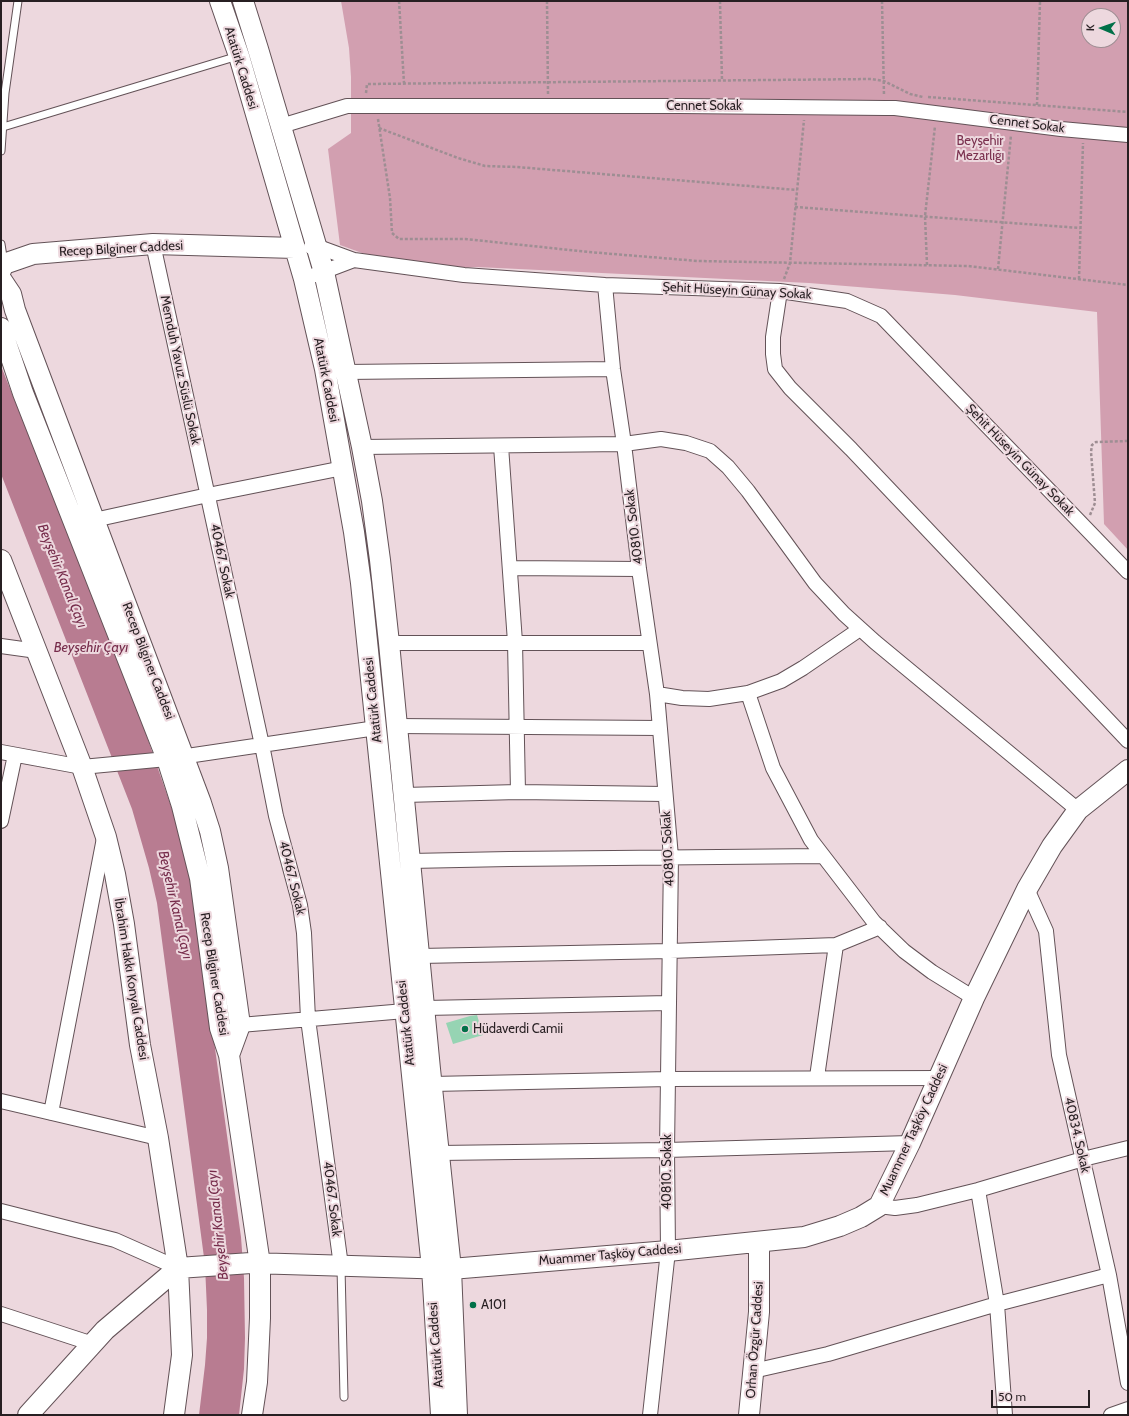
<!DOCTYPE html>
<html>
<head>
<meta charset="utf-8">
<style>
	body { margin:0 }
	#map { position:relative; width:1129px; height:1416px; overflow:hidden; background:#edd8de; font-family:Cabin,sans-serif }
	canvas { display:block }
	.frame { position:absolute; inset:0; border:2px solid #271f22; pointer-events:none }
	.north { position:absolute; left:1081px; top:8px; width:40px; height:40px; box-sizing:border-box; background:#edd8de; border:1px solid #9e8e93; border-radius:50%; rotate:272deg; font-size:11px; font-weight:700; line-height:16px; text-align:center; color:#271f22 }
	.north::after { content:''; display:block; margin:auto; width:14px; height:18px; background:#017048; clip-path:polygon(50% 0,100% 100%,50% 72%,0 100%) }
	.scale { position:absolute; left:991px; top:1390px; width:99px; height:18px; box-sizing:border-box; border:2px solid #271f22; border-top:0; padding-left:5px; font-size:12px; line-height:14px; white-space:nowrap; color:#271f22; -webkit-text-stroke:3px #edd8de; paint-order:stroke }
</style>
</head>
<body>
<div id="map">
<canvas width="1129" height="1416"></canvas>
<div class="frame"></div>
<div class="north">K</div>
<div class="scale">50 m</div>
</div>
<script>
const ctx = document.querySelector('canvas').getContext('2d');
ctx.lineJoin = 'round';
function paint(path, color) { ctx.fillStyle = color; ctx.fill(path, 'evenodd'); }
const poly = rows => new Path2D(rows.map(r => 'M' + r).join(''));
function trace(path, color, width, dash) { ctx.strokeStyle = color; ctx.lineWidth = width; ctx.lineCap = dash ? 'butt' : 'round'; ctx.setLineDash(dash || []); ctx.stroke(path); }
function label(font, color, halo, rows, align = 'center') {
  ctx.font = font + ' Cabin,sans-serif'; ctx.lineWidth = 4; ctx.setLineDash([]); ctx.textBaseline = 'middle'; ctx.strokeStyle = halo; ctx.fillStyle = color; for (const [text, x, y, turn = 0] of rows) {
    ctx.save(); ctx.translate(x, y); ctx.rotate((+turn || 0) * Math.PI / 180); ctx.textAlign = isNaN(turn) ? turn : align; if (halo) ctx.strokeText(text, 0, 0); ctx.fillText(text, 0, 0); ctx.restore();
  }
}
paint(poly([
	[341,1,1128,1,1128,550,1104,524,1097,312,955,295,809,283,477,267,454,268,385,260,362,253,340,245,328,149,351,133,351,77,349,48],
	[1089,16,1113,16,1113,40,1089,40]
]), '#d29fb0');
paint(poly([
	[1,366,137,708,173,812,191,874,241,1237,244,1278,245,1338,244,1369,239,1415,199,1415,205,1365,207,1338,207,1310,205,1265,157,903,149,868,132,809,1,474]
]), '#b87c91');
paint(poly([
	[477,1015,483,1035,453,1044,446,1023,470,1016]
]), '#96d4b3');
const lane = poly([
	[3,127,238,56],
	[1,151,5,93,18,1],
	[1,244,4,263],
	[341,1267,344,1397]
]);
const street = poly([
	[281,126,347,106,680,106,885,108,895,108,1061,129,1128,135],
	[153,244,262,745,276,816,300,905,304,933,308,1019,341,1266],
	[311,247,316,246,354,260,464,275,605,285,780,291,847,301,881,316,1128,572],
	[304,279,354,260],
	[605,285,613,369,624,444,639,569,657,694,671,857,667,1150,668,1251,650,1415],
	[780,291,773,337,773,354,775,369,790,388,851,449,1128,741],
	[346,372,613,369],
	[501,446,515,642,518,792],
	[362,447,624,444,661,439,686,443,710,451,728,467,748,491,815,583,844,614,875,642,1078,810],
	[87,524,94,520,208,495,343,468],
	[510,568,639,569],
	[389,643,649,643],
	[1,646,37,651],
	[748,693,773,768,811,840,874,922,904,951,932,972,974,998],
	[657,694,682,698,709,699,748,693,781,681,803,668,860,629],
	[397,726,660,728],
	[1,752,82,767,167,759,376,728],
	[404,795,518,792,665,794],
	[1,821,15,755],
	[410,861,509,859,823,856],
	[1027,889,1046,931,1059,1055,1109,1275,1128,1383],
	[420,956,670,951,836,945,880,927],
	[425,1008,669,1003],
	[240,1025,405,1011],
	[817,1077,836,945],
	[432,1084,669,1079,939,1078],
	[1,1101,158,1138],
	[51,1113,104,838],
	[439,1153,667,1150,910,1143],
	[978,1190,997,1304,1005,1415],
	[879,1206,895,1208,917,1205,978,1190,1083,1159,1128,1148],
	[1,1211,115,1240,178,1268],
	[1,1314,93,1344],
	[753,1371,828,1354,997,1304,1109,1275],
	[1111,1415,1128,1409]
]);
const secondary = poly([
	[220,1,239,56,304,279,325,369,354,532,361,583,432,1268,441,1415],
	[243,1,258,49,324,272,362,447,372,501,380,560,389,643,430,1069,451,1269,457,1415],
	[1,270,4,264,33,254,153,244,295,248],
	[1,279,11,294,15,310,201,803,210,831,218,868,240,1025,229,1055,220,1028,200,878,182,806,167,759,23,393,1,328],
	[1,560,82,767,106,837,115,874,124,924,140,1045,158,1138,178,1268,182,1355,174,1415],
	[229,1055,260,1264,260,1318,257,1382,252,1415],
	[28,1415,105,1330,178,1268,251,1263,451,1269,668,1251,804,1237,840,1226,861,1217,879,1206,910,1143,974,998,1027,889,1052,846,1078,810,1128,770],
	[749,1415,759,1312,759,1242]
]);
trace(lane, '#635257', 9);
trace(street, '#635257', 16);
trace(secondary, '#635257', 22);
trace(poly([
	[399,1,404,83],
	[547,1,548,94],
	[720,1,722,80],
	[882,1,884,96],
	[366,93,367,84,871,79,884,81,910,94,923,97],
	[928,97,1128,112],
	[1037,105,1040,1],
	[378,119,390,198,392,233,399,239,465,239,589,252,698,261,968,266,1128,285],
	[379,128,458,158,485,166,517,167,797,190],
	[795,207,1080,228],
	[927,265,925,216,935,126],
	[998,269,1011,135],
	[784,279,790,263,804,120],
	[1079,279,1083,143],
	[1090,515,1095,503,1091,452,1092,445,1096,442,1128,441]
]), '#9e8e93', 2.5, [3, 2]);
trace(lane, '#fff', 7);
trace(street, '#fff', 14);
trace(secondary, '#fff', 20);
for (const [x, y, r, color] of [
	[465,1029,4,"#017048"],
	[473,1305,4,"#017048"]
]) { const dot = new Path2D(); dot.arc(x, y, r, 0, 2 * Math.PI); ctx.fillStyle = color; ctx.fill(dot); trace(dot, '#edd8de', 1.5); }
label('13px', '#271f22', '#edd8de', [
	["Atatürk Caddesi",241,68,73],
	["Cennet Sokak",704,106],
	["Cennet Sokak",1027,124,7],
	["Recep Bilginer Caddesi",121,249,-3],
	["Şehit Hüseyin Günay Sokak",737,291,3],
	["Memduh Yavuz Süslü Sokak",180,370,78],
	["Atatürk Caddesi",326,380,79],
	["Şehit Hüseyin Günay Sokak",1020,460,46],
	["40810. Sokak",634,527,-97],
	["40467. Sokak",222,561,78],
	["Recep Bilginer Caddesi",148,661,69],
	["Atatürk Caddesi",373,700,-96],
	["40810. Sokak",668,849,-93],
	["40467. Sokak",292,878,76],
	["Recep Bilginer Caddesi",214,974,81],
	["İbrahim Hakkı Konyalı Caddesi",131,979,81],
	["Atatürk Caddesi",406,1023,-96],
	["Muammer Taşköy Caddesi",914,1130,-65],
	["40834. Sokak",1077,1135,77],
	["40810. Sokak",667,1172,-90],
	["40467. Sokak",332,1199,83],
	["Muammer Taşköy Caddesi",610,1255,-5],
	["Orhan Özgür Caddesi",755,1340,-86],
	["Atatürk Caddesi",436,1345,-94]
]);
label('13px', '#7a304e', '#edd8de', [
	["Beyşehir",980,141],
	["Mezarlığı",980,156]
]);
label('13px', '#271f22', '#edd8de', [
	["Hüdaverdi Camii",473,1029],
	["A101",481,1305]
], 'left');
label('italic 14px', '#762c4b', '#edd8de', [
	["Beyşehir Kanal Çayı",62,576,68],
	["Beyşehir Çayı",91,648],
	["Beyşehir Kanal Çayı",175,905,77],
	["Beyşehir Kanal Çayı",218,1225,-96]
]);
</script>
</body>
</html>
